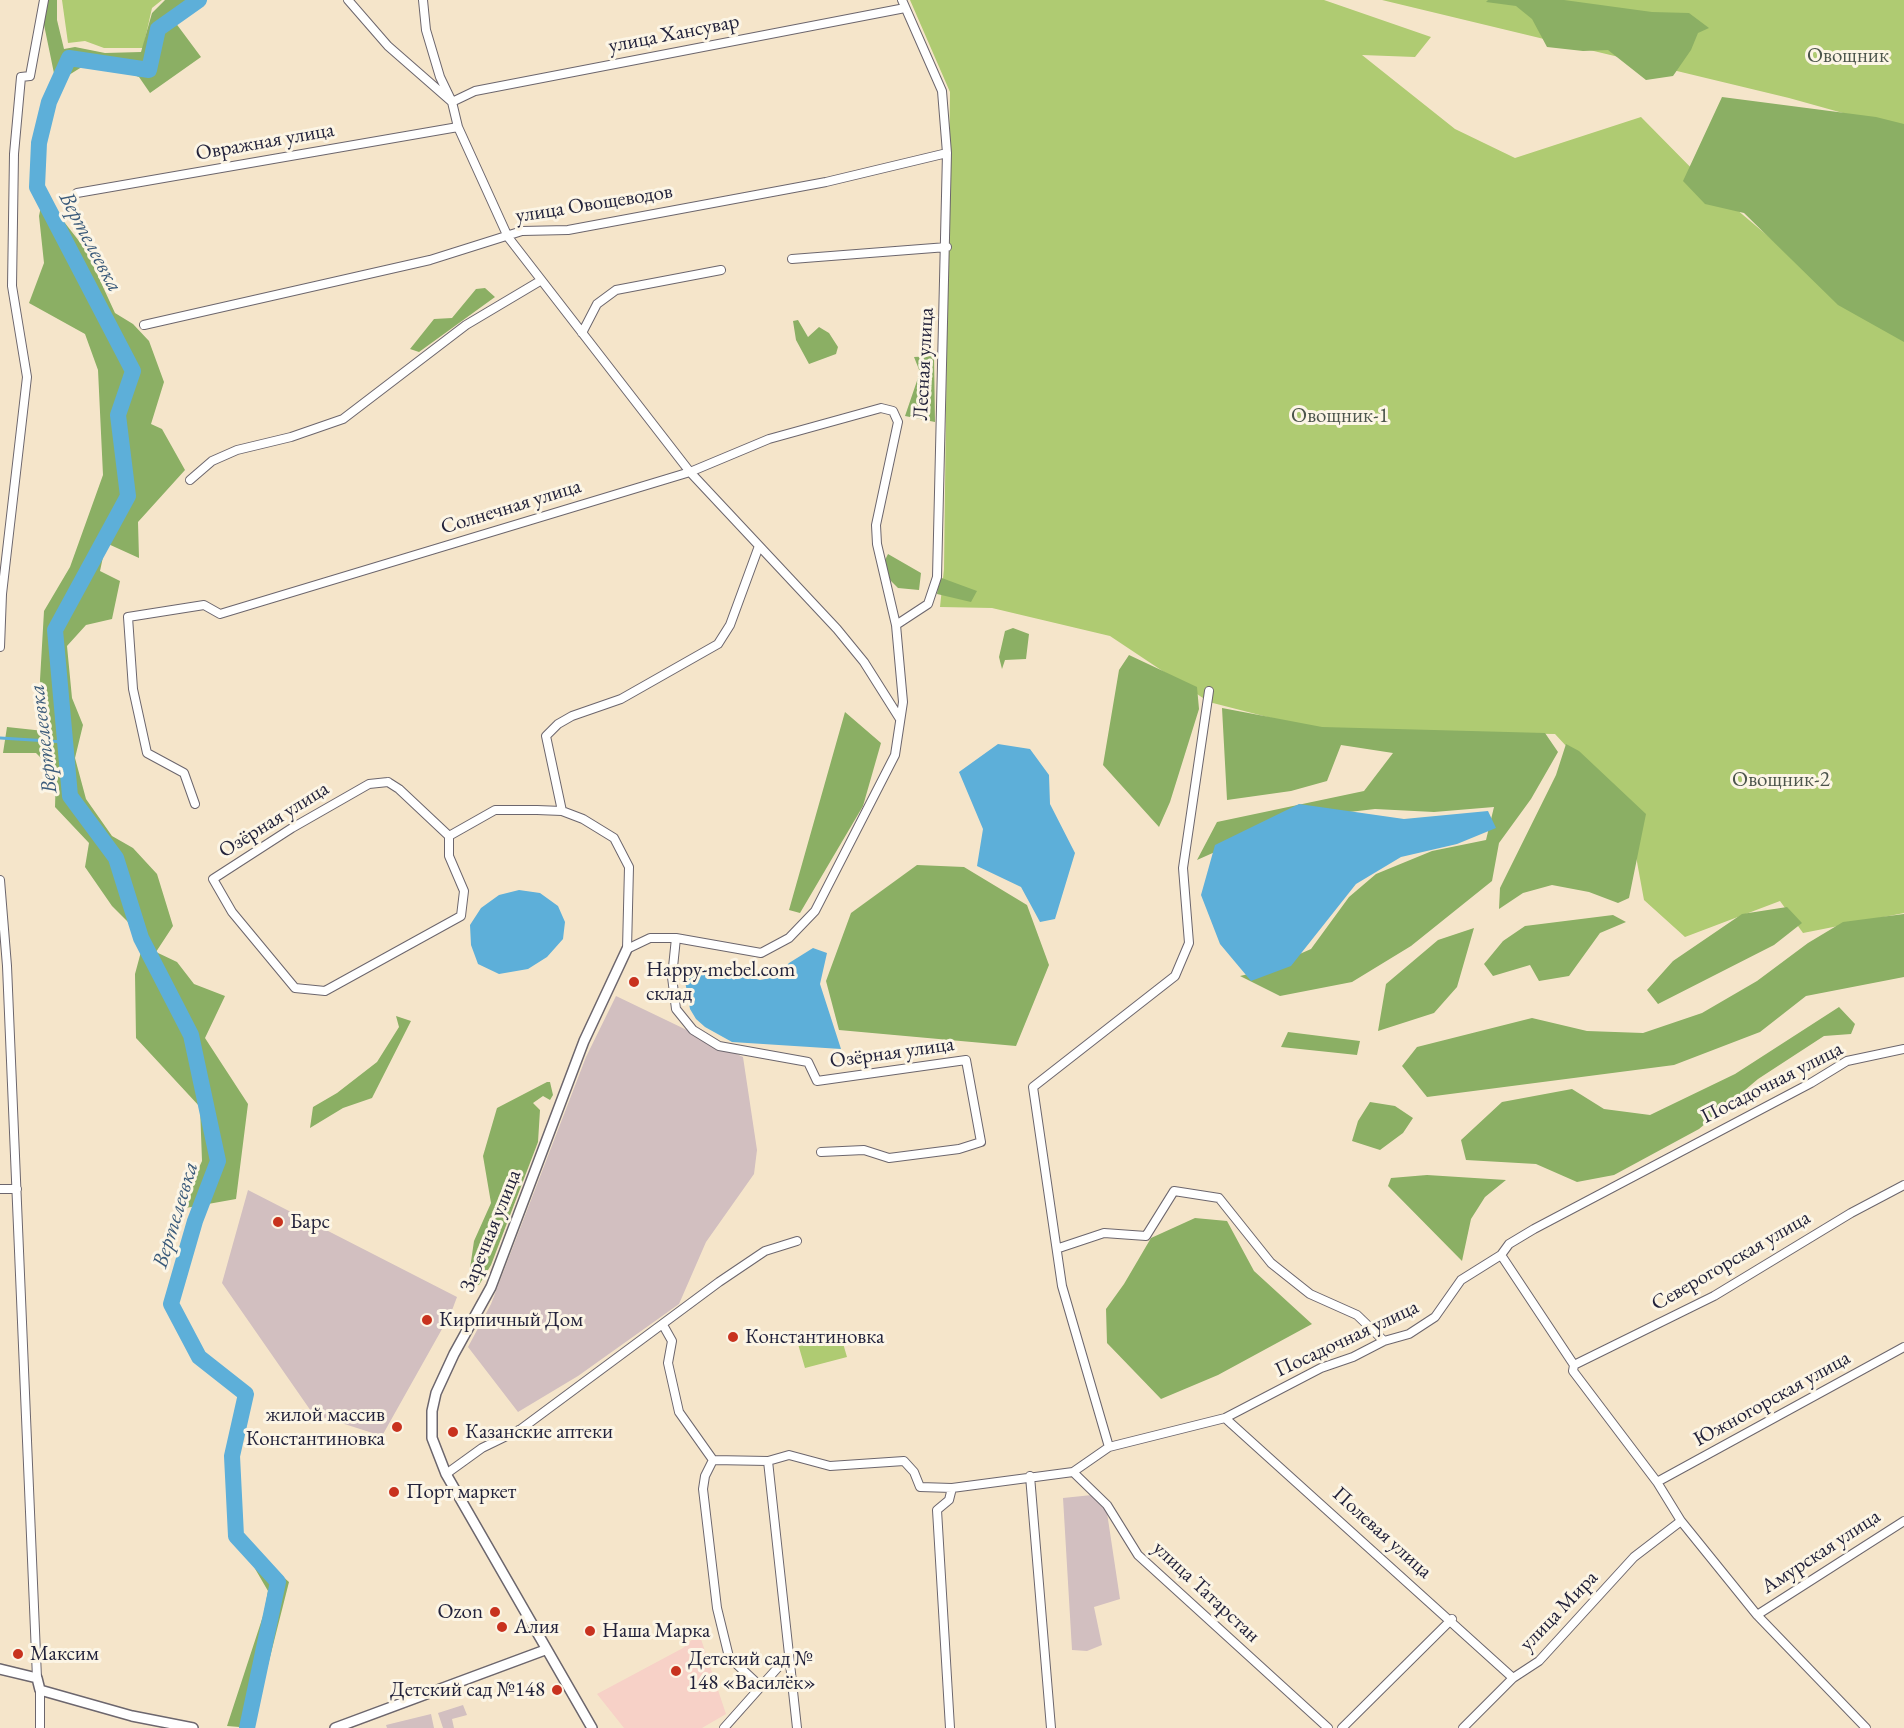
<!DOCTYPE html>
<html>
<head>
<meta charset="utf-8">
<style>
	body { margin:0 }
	canvas { display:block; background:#f5e5ca }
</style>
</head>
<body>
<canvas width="1904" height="1728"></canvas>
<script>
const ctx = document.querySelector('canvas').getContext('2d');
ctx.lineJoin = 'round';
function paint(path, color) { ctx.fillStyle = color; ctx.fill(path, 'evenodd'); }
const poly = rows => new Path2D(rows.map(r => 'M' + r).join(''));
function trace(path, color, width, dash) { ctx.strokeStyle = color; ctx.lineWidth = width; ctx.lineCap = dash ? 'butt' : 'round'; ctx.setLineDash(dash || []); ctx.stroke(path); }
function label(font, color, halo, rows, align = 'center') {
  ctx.font = font + ' "EB Garamond",serif'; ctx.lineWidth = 6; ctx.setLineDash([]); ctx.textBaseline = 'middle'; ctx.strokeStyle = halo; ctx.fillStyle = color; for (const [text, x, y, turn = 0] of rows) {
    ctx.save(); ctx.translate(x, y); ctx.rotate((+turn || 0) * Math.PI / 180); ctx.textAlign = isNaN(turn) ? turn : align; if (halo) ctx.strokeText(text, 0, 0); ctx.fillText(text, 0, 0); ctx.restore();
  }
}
paint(poly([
	[699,1633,726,1714,702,1728,624,1728,597,1694,683,1648]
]), '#f7d1c7');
paint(poly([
	[616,996,743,1057,757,1150,754,1174,706,1242,679,1304,578,1376,518,1412,468,1347,491,1304,586,1057],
	[248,1190,457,1297,451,1313,382,1436,313,1414,222,1283],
	[1092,1495,1106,1506,1120,1599,1094,1607,1102,1645,1087,1651,1072,1650,1063,1498],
	[463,1705,467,1715,452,1719,454,1728,443,1728,438,1713],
	[431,1714,434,1728,387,1728,386,1725]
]), '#d2bfc0');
paint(poly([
	[62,0,162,0,152,8,143,48,104,48,85,41,68,43],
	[910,0,1324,0,1431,37,1415,57,1362,55,1455,129,1515,158,1641,117,1710,187,1833,291,1904,327,1904,913,1803,933,1780,901,1685,937,1644,900,1628,813,1555,734,1322,731,1209,702,1110,636,992,608,940,607,944,569,950,92],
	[1382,0,1904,0,1904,130,1789,98],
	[840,1333,847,1357,805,1368,798,1344]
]), '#afcb72');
paint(poly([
	[46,0,57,0,57,20,64,49,75,47,105,53,141,52,152,13,165,0,200,0,175,22,201,57,150,93,139,77,101,63,85,65,56,83,42,15],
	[1488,0,1564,0,1652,12,1689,13,1709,28,1698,33,1691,50,1673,76,1646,80,1608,50,1583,51,1547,47,1532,19,1516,6,1486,2],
	[1722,97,1876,117,1904,124,1904,342,1838,305,1744,213,1705,204,1683,181],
	[41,206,54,209,86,250,115,313,133,324,149,341,164,382,151,424,162,429,185,470,138,522,139,558,106,543,100,571,120,581,112,619,86,625,67,646,72,698,83,725,75,758,86,799,112,836,133,848,157,874,173,926,156,952,177,962,194,984,225,996,205,1038,248,1104,236,1199,180,1209,202,1161,200,1107,136,1038,135,974,142,948,131,925,112,906,85,867,89,843,55,807,56,773,36,753,3,753,7,727,44,731,40,680,44,611,70,567,103,475,98,370,85,334,29,303,44,263,39,216],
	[485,288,495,297,419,352,410,349,434,319,452,318,476,289],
	[798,320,808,337,819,327,829,333,838,347,836,354,809,364,796,340,793,321],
	[934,356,935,422,905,416,920,372,914,357],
	[888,554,921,573,919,590,898,588,880,570],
	[939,577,977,591,971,602,937,594],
	[1013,628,1029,634,1026,659,1005,660,1002,669,999,657,1005,631],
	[1129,655,1197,687,1199,709,1170,802,1159,827,1103,765,1119,670],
	[1222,708,1322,727,1545,733,1558,752,1531,799,1499,843,1492,881,1411,946,1352,982,1280,996,1240,976,1261,971,1311,949,1349,897,1376,874,1432,851,1486,840,1494,807,1434,812,1375,809,1289,819,1197,860,1217,822,1364,791,1393,753,1341,745,1327,781,1291,791,1227,800],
	[845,712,881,743,863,806,800,913,789,910],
	[1566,744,1579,751,1646,814,1629,898,1618,903,1589,892,1552,885,1523,893,1499,909,1500,888,1556,775],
	[917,865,964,867,1027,905,1049,965,1016,1046,839,1030,826,981,851,913],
	[1787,907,1802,923,1774,945,1658,1004,1647,990,1673,961,1742,914],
	[1904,914,1904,977,1806,996,1760,1032,1674,1065,1427,1097,1402,1066,1417,1047,1532,1018,1587,1031,1643,1033,1702,1013,1757,981,1808,943,1843,922],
	[1613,915,1626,922,1600,933,1569,976,1539,981,1530,965,1493,976,1484,964,1503,941,1525,926],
	[1474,928,1457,987,1434,1013,1378,1031,1386,984,1438,940],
	[1839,1007,1855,1024,1851,1034,1824,1036,1758,1079,1699,1129,1614,1175,1577,1182,1536,1164,1466,1160,1461,1140,1502,1102,1572,1089,1604,1109,1650,1115,1735,1074],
	[396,1016,411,1021,372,1098,343,1108,310,1128,313,1107,337,1093,377,1062,399,1027],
	[1288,1032,1360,1041,1357,1055,1281,1047],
	[547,1082,550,1082,553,1095,550,1100,543,1096,533,1103,540,1110,538,1142,491,1265,479,1285,468,1282,474,1241,491,1203,483,1156,497,1108],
	[1370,1102,1395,1106,1413,1118,1403,1133,1380,1150,1352,1141,1358,1121],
	[1427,1175,1506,1180,1485,1197,1471,1219,1462,1261,1388,1186,1391,1178],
	[1195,1218,1227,1221,1254,1271,1312,1324,1218,1375,1161,1399,1107,1343,1106,1309,1124,1284,1151,1238],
	[236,1536,289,1582,252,1728,227,1726,264,1613,268,1591]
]), '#8baf64');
paint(poly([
	[998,744,1030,749,1049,775,1050,804,1075,853,1055,919,1040,922,1021,887,977,866,983,829,959,772],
	[1299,804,1404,819,1488,811,1496,828,1457,844,1401,857,1356,884,1291,966,1251,981,1220,944,1201,895,1215,845],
	[519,890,540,893,558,906,565,922,563,939,547,957,528,969,499,974,478,964,471,945,470,925,481,908,499,895],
	[813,948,827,953,820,984,841,1049,732,1042,705,1027,696,1019,690,1009,685,981,700,968,718,968,760,980,776,977,789,963]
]), '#5dafd9');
trace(poly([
	[0,738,65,742]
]), '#5dafd9', 3);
trace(poly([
	[199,0,158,29,149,70,69,58,49,102,39,143,37,187,133,371,118,415,128,496,55,630,70,796,116,858,141,938,191,1035,218,1161,195,1221,171,1304,199,1357,246,1394,232,1456,236,1536,278,1582,247,1728]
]), '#5dafd9', 16);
const minor = poly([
	[348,0,388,46,452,102,475,91,905,8],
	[423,0,426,30,440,77,452,102,458,127,508,237,690,472,837,629,864,662,900,719],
	[77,193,458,127],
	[792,259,947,247],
	[144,325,430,260,522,231,568,230,826,182,947,153],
	[582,333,597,304,616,290,721,270],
	[190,480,212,461,237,450,291,437,343,419,466,325,540,281],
	[0,647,2,594,27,377,12,286,14,154,21,77,30,76,44,0],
	[388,782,399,789,449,836,449,856,464,891,461,916,325,991,295,988,232,912,213,879,292,828,369,784,388,782],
	[195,804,184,773,147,753,133,689,128,617,204,605,220,614,690,472,769,439,881,408,893,411,898,422,876,525,877,544,896,625],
	[562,811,546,736,558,724,572,716,621,699,718,644,730,625,759,546],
	[449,836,495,810,537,810,562,811,583,819,614,838,629,867,627,949,650,938,676,938,761,953,789,938,815,911,895,755,903,702,896,625,928,604,937,577,947,153,942,91,902,0],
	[0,880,7,966,37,1678],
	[676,938,672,977,676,1009,693,1030,719,1046,808,1062,817,1081,966,1060,981,1142,959,1149,889,1158,864,1150,821,1152],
	[0,1189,17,1189],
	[1059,1248,1104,1233,1146,1236,1174,1191,1219,1198,1271,1263,1310,1294,1357,1315,1384,1341],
	[1501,1255,1574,1365,1573,1371,1657,1482,1681,1521,1757,1615,1866,1728],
	[663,1325,672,1341,668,1363,679,1412,713,1460],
	[1574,1365,1714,1296,1851,1213,1904,1185],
	[1225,1418,1513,1678],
	[1109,1447,1062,1286,1033,1087,1175,976,1189,943,1183,868,1209,691],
	[713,1460,768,1461,789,1455,830,1466,904,1461,914,1472,920,1487,952,1488,1073,1472,1109,1447,1225,1418,1321,1368,1353,1357,1384,1341,1409,1334,1435,1317,1461,1280,1501,1255,1509,1244,1534,1229,1811,1083,1847,1061,1904,1049],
	[713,1460,705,1476,703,1489,717,1608,729,1657,761,1687],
	[768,1461,797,1728],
	[1073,1472,1107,1505,1138,1555,1328,1728],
	[446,1474,482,1448,521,1429,719,1282,765,1251,797,1241],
	[1030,1476,1051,1728],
	[1657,1482,1904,1347],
	[1757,1615,1904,1521],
	[40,1690,40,1728],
	[724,1728,789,1655],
	[950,1728,937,1510,949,1500,952,1488],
	[1342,1728,1452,1619],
	[1463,1728,1513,1678,1539,1661,1634,1557,1681,1521]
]);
const tertiary = poly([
	[0,1669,37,1678,40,1690,132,1716,193,1728],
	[335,1728,545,1650],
	[592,1728,446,1474,432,1438,432,1411,436,1393,454,1354,491,1287,584,1041,627,949]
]);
trace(minor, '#6c666d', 10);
trace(tertiary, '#6c666d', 12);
trace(minor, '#fff', 8);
trace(tertiary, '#fff', 9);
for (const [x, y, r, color] of [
	[634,982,6,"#c8321e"],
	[278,1222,6,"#c8321e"],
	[427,1320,6,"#c8321e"],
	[733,1337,6,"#c8321e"],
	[397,1427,6,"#c8321e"],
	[453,1432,6,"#c8321e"],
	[394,1492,6,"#c8321e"],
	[495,1612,6,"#c8321e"],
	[502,1627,6,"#c8321e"],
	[590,1631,6,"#c8321e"],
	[18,1654,6,"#c8321e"],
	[676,1671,6,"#c8321e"],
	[557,1690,6,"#c8321e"]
]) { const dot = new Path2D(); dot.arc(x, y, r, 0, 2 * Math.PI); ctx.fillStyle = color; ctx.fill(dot); trace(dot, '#fcf5e5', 2); }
label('21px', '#22223b', '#fcf5e5', [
	["улица Хансувар",674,34,-11],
	["Овражная улица",265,142,-10],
	["улица Овощеводов",594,204,-9],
	["Лесная улица",924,364,-87],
	["Солнечная улица",511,507,-17],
	["Озёрная улица",274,820,-32],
	["Озёрная улица",892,1053,-8],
	["Посадочная улица",1772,1083,-27],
	["Заречная улица",491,1231,-68],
	["Северогорская улица",1731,1261,-30],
	["Посадочная улица",1347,1339,-25],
	["Южногорская улица",1772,1399,-29],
	["Полевая улица",1382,1533,42],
	["Амурская улица",1821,1552,-33],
	["улица Татарстан",1206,1592,43],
	["улица Мира",1559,1611,-46]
]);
label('21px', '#4c554c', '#fcf5e5', [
	["Овощник",1848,56],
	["Овощник-1",1340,416],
	["Овощник-2",1781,780]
]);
label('21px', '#22223b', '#fcf5e5', [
	["Happy-mebel.com",646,970],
	["склад",646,994],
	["Барс",290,1222],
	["Кирпичный Дом",439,1320],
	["Константиновка",745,1337],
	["жилой массив",385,1415,"right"],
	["Константиновка",385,1439,"right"],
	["Казанские аптеки",465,1432],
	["Порт маркет",406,1492],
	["Ozon",483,1612,"right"],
	["Алия",514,1627],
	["Наша Марка",602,1631],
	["Максим",30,1654],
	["Детский сад №",688,1659],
	["148 «Василёк»",688,1683],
	["Детский сад №148",545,1690,"right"]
], 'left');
label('italic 22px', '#3a5a7a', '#fcf5e5', [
	["Вертелеевка",90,242,62],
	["Вертелеевка",44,739,-97],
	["Вертелеевка",176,1215,-73]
]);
</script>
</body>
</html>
